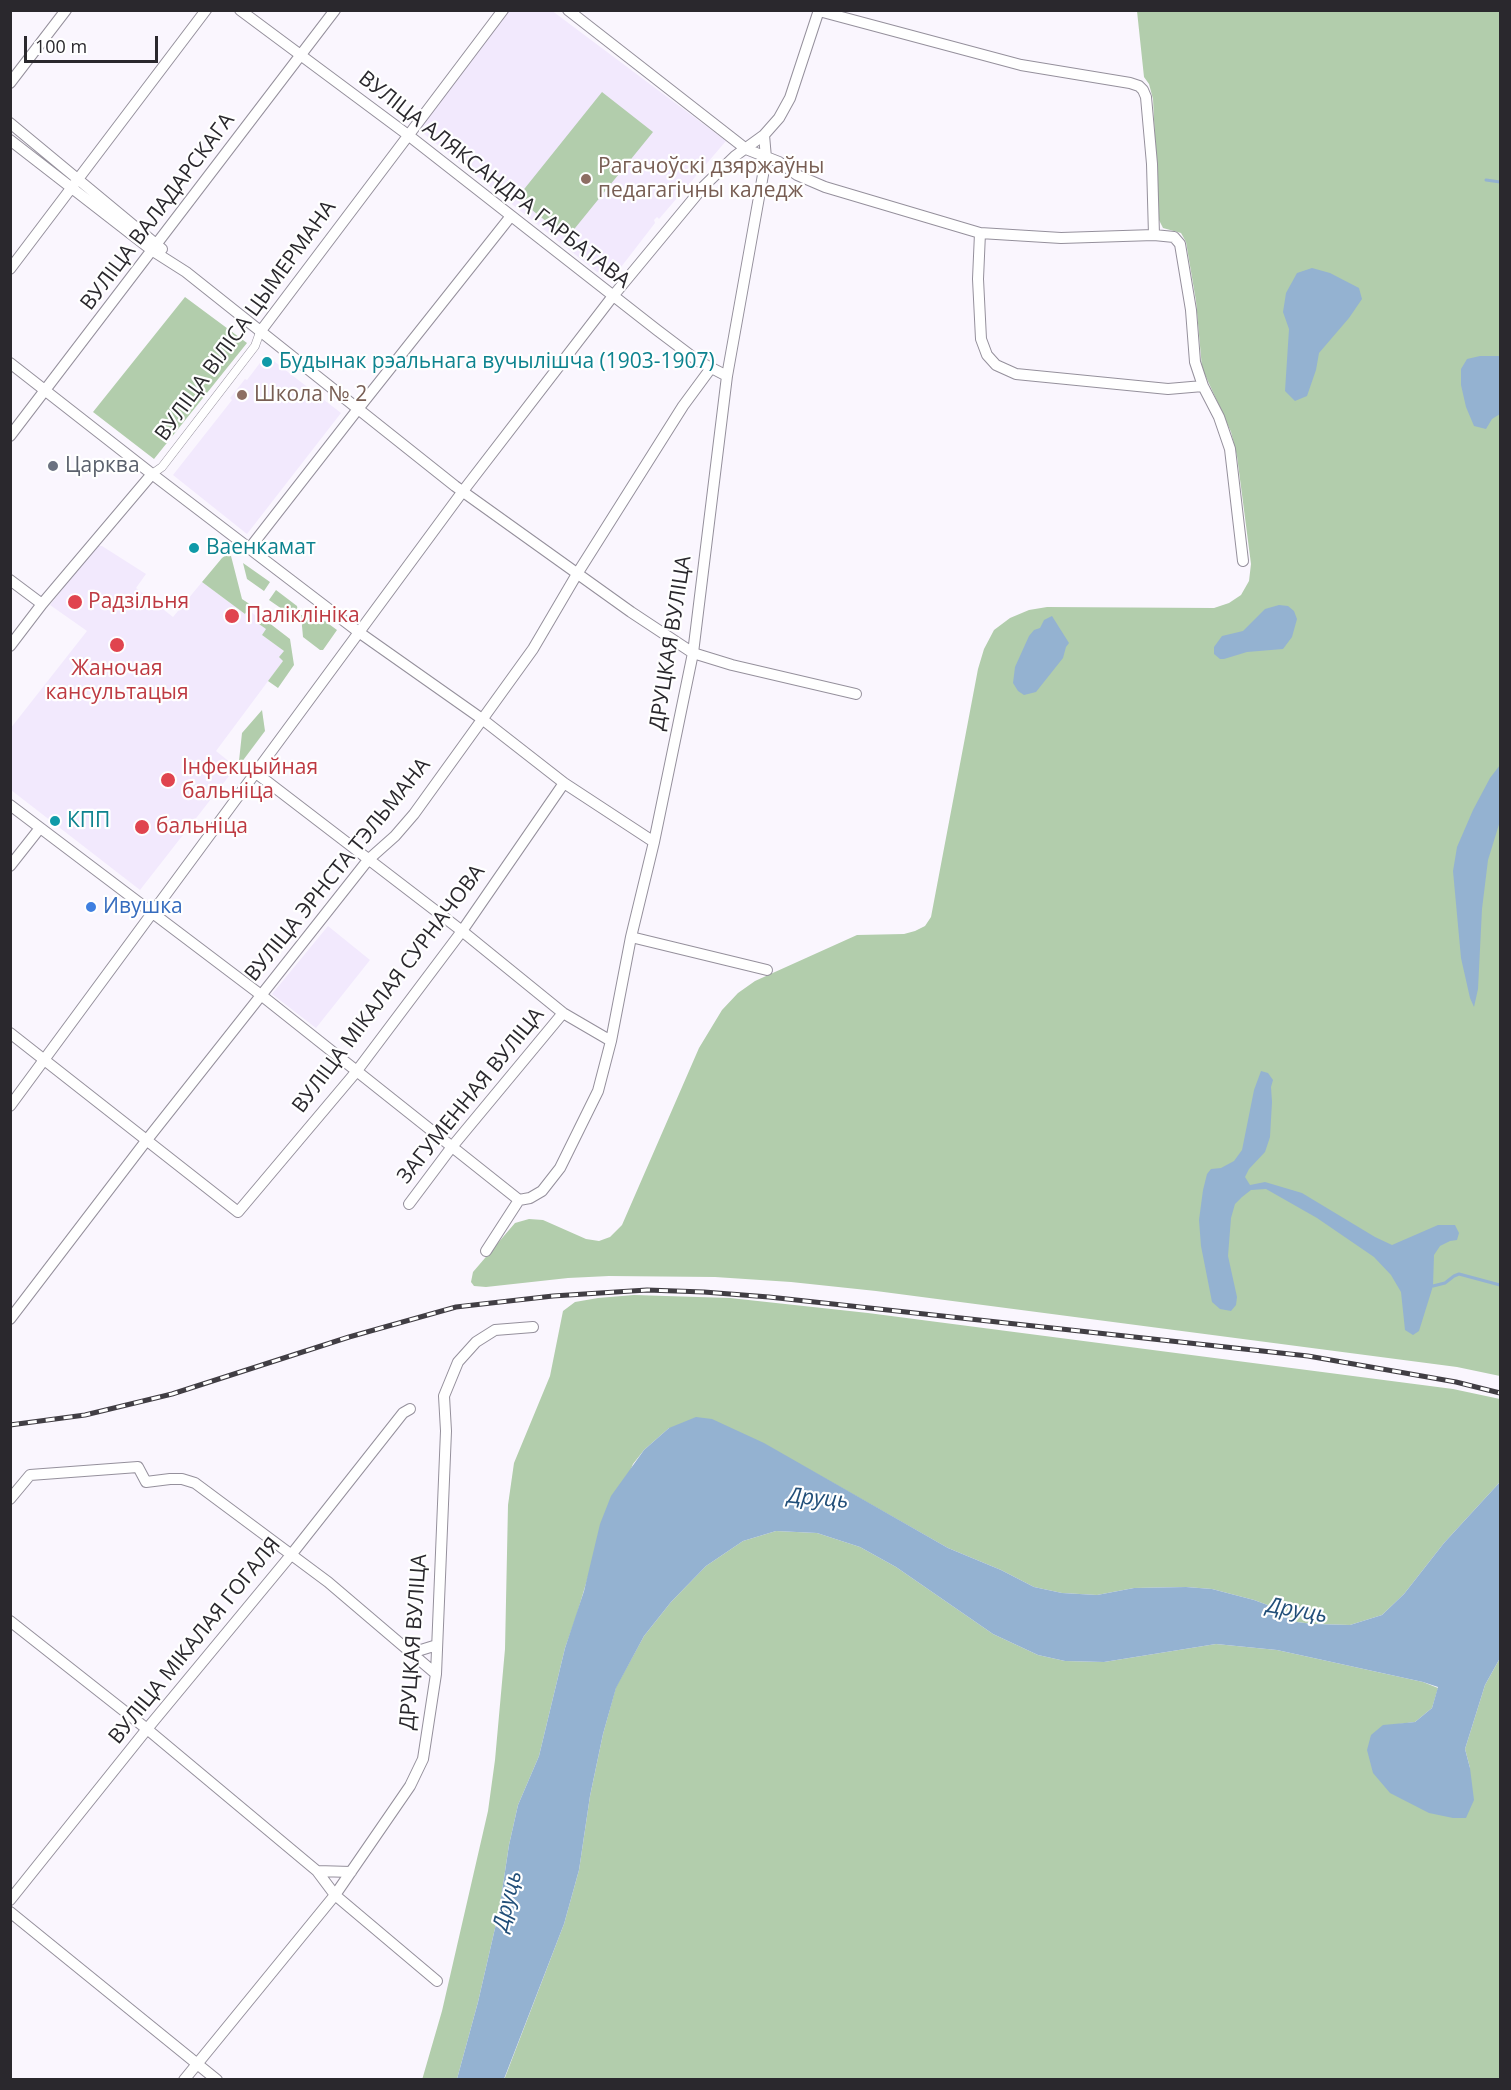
<!DOCTYPE html>
<html>
<head>
<meta charset="utf-8">
<style>
	body { margin:0 }
	#map { position:relative; width:1511px; height:2090px; overflow:hidden; background:#faf6fe; font-family:"Open Sans",sans-serif }
	canvas { display:block }
	.frame { position:absolute; inset:0; border:12px solid #2a282d; pointer-events:none }
	.scale { position:absolute; left:24px; top:36px; width:134px; height:27px; box-sizing:border-box; border:3px solid #2a282d; border-top:0; padding-left:8px; font-size:18px; line-height:21px; white-space:nowrap; color:#2a282d; -webkit-text-stroke:4px #fff; paint-order:stroke }
</style>
</head>
<body>
<div id="map">
<canvas width="1511" height="2090"></canvas>
<div class="frame"></div>
<div class="scale">100 m</div>
</div>
<script>
const ctx = document.querySelector('canvas').getContext('2d');
ctx.lineJoin = 'round';
function paint(path, color) { ctx.fillStyle = color; ctx.fill(path, 'evenodd'); }
const poly = rows => new Path2D(rows.map(r => 'M' + r).join(''));
function trace(path, color, width, dash) { ctx.strokeStyle = color; ctx.lineWidth = width; ctx.lineCap = dash ? 'butt' : 'round'; ctx.setLineDash(dash || []); ctx.stroke(path); }
function label(font, color, halo, rows, align = 'center') {
  ctx.font = font + ' "Open Sans",sans-serif'; ctx.lineWidth = 4.5; ctx.setLineDash([]); ctx.textBaseline = 'middle'; ctx.strokeStyle = halo; ctx.fillStyle = color; for (const [text, x, y, turn = 0] of rows) {
    ctx.save(); ctx.translate(x, y); ctx.rotate((+turn || 0) * Math.PI / 180); ctx.textAlign = isNaN(turn) ? turn : align; if (halo) ctx.strokeText(text, 0, 0); ctx.fillText(text, 0, 0); ctx.restore();
  }
}
paint(poly([
	[551,10,726,141,659,219,657,217,654,220,655,223,618,271,597,272,419,130,509,11],
	[266,355,341,413,247,534,173,475,232,400,230,398,245,379,247,380],
	[96,546,102,546,146,574,136,588,173,617,202,582,245,614,248,610,262,620,260,624,266,629,262,635,284,651,283,661,216,751,236,767,140,890,11,790,10,729,87,631,50,605],
	[328,926,370,960,316,1028,272,994]
]), '#f2e9fd');
paint(poly([
	[1137,11,1500,11,1500,1376,1457,1367,876,1291,791,1282,715,1277,609,1276,568,1278,486,1287,474,1286,471,1282,473,1272,515,1223,529,1219,543,1220,586,1239,599,1241,610,1237,622,1225,699,1048,722,1010,738,993,755,981,857,935,904,934,915,931,925,926,931,917,978,669,984,649,994,630,1010,618,1029,610,1047,607,1214,608,1229,603,1241,595,1249,581,1251,564,1237,456,1231,432,1202,368,1196,301,1186,242,1181,233,1163,228,1159,220,1153,99,1149,84,1144,77],
	[602,92,653,132,567,238,517,198],
	[185,297,247,343,154,459,93,412],
	[230,552,242,599,251,605,245,614,202,582,222,558],
	[243,563,270,582,264,591,247,579],
	[276,590,297,606,298,612,280,611,282,609,269,600],
	[301,615,318,616,337,630,323,650,320,650,303,637],
	[264,619,290,639,294,665,278,688,268,681,283,661,279,657,284,651,262,635,266,629,259,624],
	[262,710,265,731,241,763,239,761,242,733],
	[634,1295,730,1298,868,1313,1453,1389,1500,1399,1500,1482,1444,1543,1404,1594,1382,1615,1350,1625,1313,1624,1297,1622,1273,1607,1254,1600,1212,1589,1186,1587,1134,1588,1097,1595,1062,1593,1034,1587,1001,1570,948,1548,803,1466,669,1428,644,1450,633,1464,593,1560,576,1617,565,1648,539,1756,518,1805,509,1845,499,1911,478,2002,457,2079,422,2080,442,2011,488,1811,495,1760,505,1649,508,1505,514,1463,550,1376,563,1311,575,1302,598,1298],
	[776,1531,817,1533,860,1547,896,1567,993,1634,1038,1655,1065,1661,1104,1662,1216,1644,1277,1650,1423,1682,1438,1688,1432,1708,1415,1722,1383,1726,1470,1768,1465,1749,1485,1685,1500,1658,1500,2079,504,2080,564,1924,579,1870,590,1796,603,1734,616,1687,644,1636,671,1602,706,1566,743,1541]
]), '#b2cdac');
paint(poly([
	[1312,268,1330,273,1359,288,1362,299,1349,318,1319,353,1316,370,1307,396,1295,401,1285,391,1289,329,1283,312,1286,293,1297,273],
	[1480,356,1500,356,1500,414,1492,419,1486,429,1474,426,1466,407,1461,385,1461,369,1467,359],
	[1279,605,1288,606,1294,611,1297,619,1292,637,1283,649,1247,652,1224,659,1220,659,1214,654,1214,647,1222,636,1243,631,1265,609],
	[1052,616,1069,643,1066,647,1063,658,1036,692,1024,695,1018,691,1013,683,1015,667,1029,636,1034,630,1040,628,1044,620],
	[1500,765,1500,821,1488,860,1482,909,1478,989,1474,1007,1470,998,1461,958,1453,871,1457,847,1473,810,1490,778],
	[1261,1071,1268,1073,1273,1080,1271,1087,1272,1102,1270,1137,1265,1152,1249,1169,1245,1177,1250,1185,1265,1182,1302,1193,1375,1237,1392,1245,1438,1225,1455,1225,1459,1233,1457,1240,1450,1241,1440,1246,1434,1255,1433,1286,1419,1331,1413,1335,1405,1330,1401,1292,1391,1275,1374,1257,1317,1218,1266,1189,1251,1190,1242,1197,1235,1204,1231,1218,1228,1256,1237,1297,1236,1305,1231,1311,1220,1309,1212,1302,1201,1246,1199,1220,1203,1190,1207,1174,1211,1169,1221,1168,1234,1161,1242,1150,1254,1090],
	[696,1417,712,1419,764,1443,948,1548,1001,1570,1034,1587,1062,1593,1097,1595,1134,1588,1186,1587,1212,1589,1254,1600,1273,1607,1297,1622,1313,1624,1350,1625,1382,1615,1404,1594,1444,1543,1500,1482,1500,1658,1485,1685,1465,1749,1470,1768,1474,1800,1466,1818,1453,1818,1429,1813,1390,1793,1373,1773,1367,1750,1371,1735,1383,1725,1415,1722,1432,1708,1438,1687,1423,1682,1277,1650,1216,1644,1104,1662,1065,1661,1038,1655,993,1634,896,1567,860,1547,817,1533,776,1531,743,1541,706,1566,671,1602,644,1636,616,1688,603,1734,590,1796,579,1870,564,1924,504,2079,457,2079,478,2002,499,1911,509,1845,518,1805,539,1756,565,1648,584,1591,600,1524,611,1496,644,1450,669,1428]
]), '#94b2d1');
trace(poly([
	[1486,180,1500,182],
	[1433,1286,1445,1283,1454,1276,1459,1274,1500,1285]
]), '#94b2d1', 3);
const pedestrian = poly([
	[152,474,162,467,255,346,260,332]
]);
const minor = poly([
	[240,10,408,135,657,330,698,361,727,376],
	[568,10,746,149,779,162,797,175,825,187,980,233,1061,238,1154,235],
	[819,11,1021,65,1130,83,1139,86,1143,90,1146,97,1152,164,1154,235,1174,237,1180,244,1191,310,1195,362,1203,386,1219,417,1230,449,1243,561],
	[10,83,66,10],
	[10,123,162,249],
	[10,140,153,251,186,272,455,486,631,612,693,653,732,665,856,694],
	[980,233,978,279,981,339,987,355,996,365,1016,374,1168,389,1203,386],
	[10,269,206,10],
	[260,332,503,10],
	[10,363,152,474,360,633,482,719,564,783,654,842],
	[10,436,335,10],
	[249,549,358,409,511,216],
	[10,580,42,604],
	[10,646,42,604,152,474],
	[256,773,462,931,563,1013,611,1041],
	[10,805,261,995,519,1200],
	[10,866,40,828],
	[631,937,767,970],
	[10,1033,238,1212,356,1072,462,931,564,783],
	[10,1106,463,491,613,296,704,186,735,156,764,135,779,118,790,98,819,10],
	[409,1204,451,1148,563,1013],
	[486,1251,519,1200,530,1198,542,1191,560,1168,598,1091,611,1041,631,937,654,842,693,653,727,376,766,158,764,135],
	[10,1319,146,1141,368,860,395,836,414,814,533,649,577,574,683,406,711,368],
	[10,1499,30,1475,138,1467,146,1482,170,1479,182,1479,195,1483,328,1582,436,1674],
	[10,1621,147,1729,317,1871,335,1895,437,1981],
	[411,1653,437,1645],
	[317,1871,351,1872],
	[10,1900,147,1729,291,1555,403,1413,410,1409],
	[10,1912,217,2080],
	[184,2080,335,1895,410,1786,423,1759,436,1674,446,1431,444,1396,458,1362,476,1342,495,1330,533,1327]
]);
trace(pedestrian, '#95909c', 9);
trace(minor, '#95909c', 12);
trace(pedestrian, '#fff', 8);
trace(minor, '#fff', 10);
const rail = poly([
	[10,1425,85,1415,172,1394,349,1337,456,1307,553,1296,647,1290,704,1292,769,1297,1308,1356,1456,1382,1500,1393]
]);
trace(rail, '#413e44', 5);
trace(rail, '#fff', 3, [9]);
for (const [x, y, r, color] of [
	[586,179,6,"#8d6e63"],
	[267,362,6,"#0f9aa8"],
	[242,395,6,"#8d6e63"],
	[53,466,6,"#6b7280"],
	[194,548,6,"#0f9aa8"],
	[75,602,8,"#e0444e"],
	[232,616,8,"#e0444e"],
	[117,645,8,"#e0444e"],
	[168,780,8,"#e0444e"],
	[55,821,6,"#0f9aa8"],
	[142,827,8,"#e0444e"],
	[91,907,6,"#3f7fe0"]
]) { const dot = new Path2D(); dot.arc(x, y, r, 0, 2 * Math.PI); ctx.fillStyle = color; ctx.fill(dot); trace(dot, '#fff', 2); }
label('21px', '#785e54', '#fff', [
	["Рагачоўскі дзяржаўны",598,167],
	["педагагічны каледж",598,191],
	["Школа № 2",254,395]
], 'left');
label('21px', '#2a282d', '#fff', [
	["ВУЛІЦА АЛЯКСАНДРА ГАРБАТАВА",494,180,38],
	["ВУЛІЦА ВАЛАДАРСКАГА",158,212,-53],
	["ВУЛІЦА ВІЛІСА ЦЫМЕРМАНА",246,321,-54],
	["ДРУЦКАЯ ВУЛІЦА",671,643,-81],
	["ВУЛІЦА ЭРНСТА ТЭЛЬМАНА",338,870,-51],
	["ВУЛІЦА МІКАЛАЯ СУРНАЧОВА",389,989,-53],
	["ЗАГУМЕННАЯ ВУЛІЦА",471,1096,-51],
	["ВУЛІЦА МІКАЛАЯ ГОГАЛЯ",195,1641,-51],
	["ДРУЦКАЯ ВУЛІЦА",414,1642,-86]
]);
label('21px', '#0d838f', '#fff', [
	["Будынак рэальнага вучылішча (1903-1907)",279,362],
	["Ваенкамат",206,548],
	["КПП",67,821]
], 'left');
label('21px', '#5b616d', '#fff', [
	["Царква",65,466]
], 'left');
label('21px', '#be3a42', '#fff', [
	["Радзільня",88,602],
	["Паліклініка",246,616],
	["Жаночая",117,669,"center"],
	["кансультацыя",117,693,"center"],
	["Інфекцыйная",182,768],
	["бальніца",182,792],
	["бальніца",156,827]
], 'left');
label('21px', '#366cbe', '#fff', [
	["Ивушка",103,907]
], 'left');
label('italic 22px', '#224f79', '#fff', [
	["Друць",818,1499,5],
	["Друць",1297,1611,10],
	["Друць",508,1901,-76]
]);
</script>
</body>
</html>
